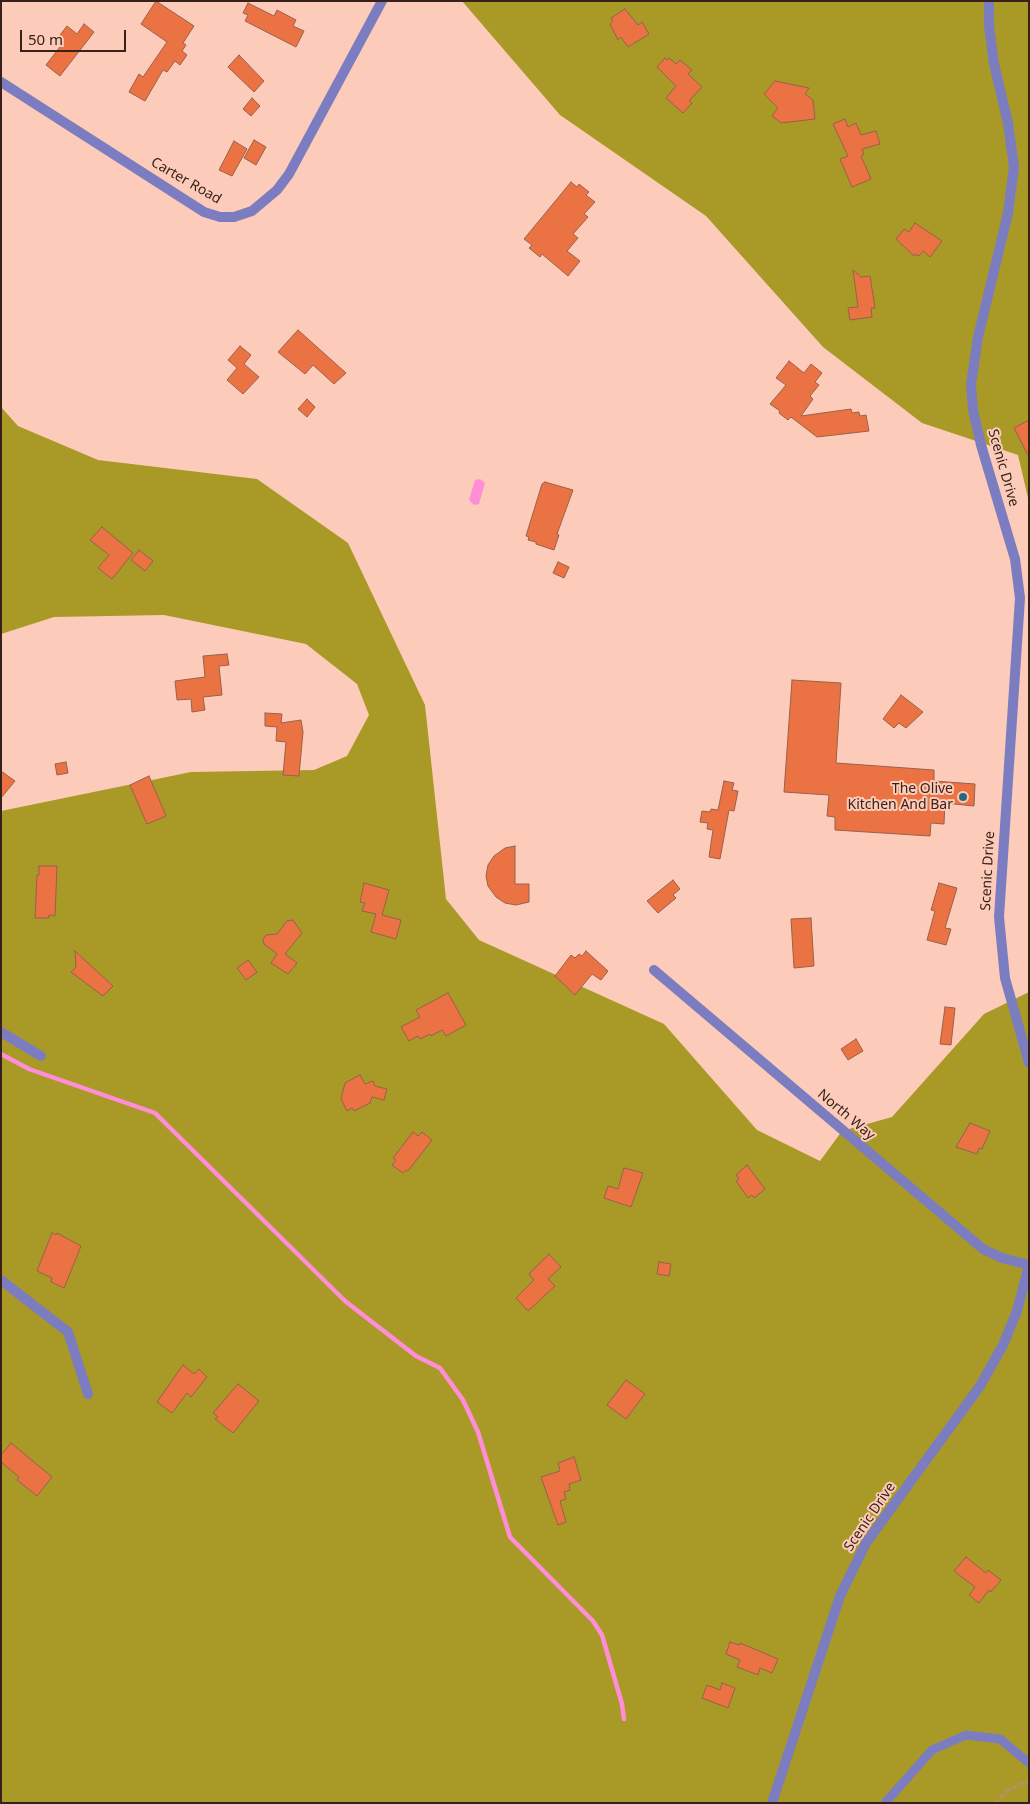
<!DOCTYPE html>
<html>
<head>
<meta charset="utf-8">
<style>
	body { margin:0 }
	#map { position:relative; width:1030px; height:1804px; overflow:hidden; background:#fdcbb9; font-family:"Noto Sans",sans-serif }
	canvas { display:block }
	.frame { position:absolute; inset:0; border:2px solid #382118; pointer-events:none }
	.scale { position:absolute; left:20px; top:30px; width:106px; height:22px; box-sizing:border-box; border:2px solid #382118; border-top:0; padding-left:6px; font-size:15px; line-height:18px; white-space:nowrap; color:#382118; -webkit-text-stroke:4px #fdcbb9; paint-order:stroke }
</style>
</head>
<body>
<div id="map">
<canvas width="1030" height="1804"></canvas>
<div class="frame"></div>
<div class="scale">50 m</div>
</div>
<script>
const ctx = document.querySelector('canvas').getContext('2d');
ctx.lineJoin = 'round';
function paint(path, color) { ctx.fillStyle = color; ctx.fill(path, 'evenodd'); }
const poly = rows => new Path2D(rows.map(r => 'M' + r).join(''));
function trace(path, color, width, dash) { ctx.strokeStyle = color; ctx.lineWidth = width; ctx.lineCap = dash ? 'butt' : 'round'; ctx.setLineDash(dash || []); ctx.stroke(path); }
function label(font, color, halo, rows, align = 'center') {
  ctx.font = font + ' "Noto Sans",sans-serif'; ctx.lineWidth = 4; ctx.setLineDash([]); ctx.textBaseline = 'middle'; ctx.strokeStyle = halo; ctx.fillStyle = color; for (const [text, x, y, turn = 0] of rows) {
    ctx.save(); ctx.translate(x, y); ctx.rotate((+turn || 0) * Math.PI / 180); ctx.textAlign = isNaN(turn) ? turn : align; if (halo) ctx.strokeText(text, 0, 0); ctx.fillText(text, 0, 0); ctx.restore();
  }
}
paint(poly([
	[462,1,1029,1,1029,502,1018,455,922,423,823,347,706,216,560,115],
	[1,407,18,426,98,460,257,479,348,543,425,705,446,899,479,940,664,1024,757,1130,820,1161,842,1131,892,1117,984,1014,1029,992,1029,1803,1,1803,1,811,191,772,314,770,347,756,369,715,357,684,306,644,164,615,54,617,1,634]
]), '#a99a27');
paint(poly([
	[480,479,485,483,479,504,474,505,469,500,475,480]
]), '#ff8dd8');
trace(poly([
	[1,1054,29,1069,155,1113,345,1301,416,1356,440,1368,463,1400,478,1432,510,1537,593,1621,602,1635,622,1704,624,1719]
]), '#ff8dd8', 4.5);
const building = poly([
	[156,1,194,26,183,43,186,45,182,51,187,55,180,65,175,61,167,72,163,70,145,101,129,92,139,74,143,77,167,42,141,24,156,1],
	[248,3,274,16,277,10,296,20,293,26,304,31,296,47,245,21,248,15,243,13,248,3],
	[625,9,638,25,642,22,649,34,628,47,621,37,618,40,610,24,613,21,611,18,625,9],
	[84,24,94,32,60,76,46,65,63,43,57,39,67,26,77,34,84,24],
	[239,55,264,81,254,92,228,67,239,55],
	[665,58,667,60,669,58,676,64,680,60,692,70,688,74,702,87,689,101,692,103,683,113,666,98,676,86,657,67,665,58],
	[775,81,809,88,805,94,813,100,815,119,781,123,772,116,778,108,764,94,775,81],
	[252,98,260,106,251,116,243,109,252,98],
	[845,119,848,127,856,123,861,135,876,131,880,144,862,149,864,154,861,156,871,179,852,187,840,159,848,156,833,124,845,119],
	[254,140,266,147,256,165,244,158,254,140],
	[234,141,247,149,232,176,219,170,234,141],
	[571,182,577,187,579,184,589,192,586,195,595,202,584,214,588,217,573,234,578,238,567,251,580,261,568,276,542,254,540,257,529,248,532,245,524,239,571,182],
	[915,223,942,241,930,257,923,251,919,256,915,254,914,256,896,239,904,229,909,232,915,223],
	[853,270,861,277,870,276,875,308,871,308,872,317,850,320,848,308,858,307,853,270],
	[298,330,346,373,334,384,313,365,305,374,278,352,298,330],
	[240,346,251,355,244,364,259,377,243,394,227,380,237,368,228,360,240,346],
	[789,361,804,373,811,364,822,373,815,382,819,385,810,396,813,399,801,416,851,409,852,413,859,412,860,416,866,415,869,431,817,437,791,417,788,420,779,413,780,411,770,404,786,385,776,378,789,361],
	[307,399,315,407,307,417,298,409,307,399],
	[1029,420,1029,457,1014,428,1029,420],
	[545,482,573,490,557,534,559,535,554,550,536,544,536,542,528,540,529,537,526,536,542,484,545,482],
	[102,527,133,553,112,579,98,568,109,555,90,540,102,527],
	[139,550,153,561,145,571,131,560,139,550],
	[558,562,569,567,564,578,553,573,558,562],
	[227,654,229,665,219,666,222,695,203,697,205,710,192,712,191,699,177,700,175,681,205,677,203,656,227,654],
	[792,680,841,683,836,763,934,770,934,781,975,784,974,806,945,803,944,824,931,823,930,836,835,830,835,817,827,816,829,795,784,792,792,680],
	[901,695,923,712,906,728,899,723,894,728,883,719,901,695],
	[265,713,282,714,281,723,301,720,303,732,299,776,283,775,286,742,276,741,277,727,265,726,265,713],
	[66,762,68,773,57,775,55,764,66,762],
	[1,771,15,781,1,798,1,771],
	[149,776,166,816,147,824,130,785,149,776],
	[724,781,734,783,732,790,738,791,734,811,729,810,720,859,709,857,713,830,707,829,708,823,700,822,702,811,710,812,711,809,718,810,724,781],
	[515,846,515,884,529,884,529,902,516,905,505,903,496,897,488,886,486,876,488,865,494,856,505,848,515,846],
	[39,866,57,866,55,916,49,915,49,918,35,918,37,875,39,875,39,866],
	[673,880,680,889,673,895,676,898,658,913,647,901,673,880],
	[364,883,389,890,382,915,401,920,396,939,371,932,376,914,362,911,365,903,360,902,364,883],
	[939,883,957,888,945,928,951,929,946,945,927,940,935,911,931,910,939,883],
	[811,918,814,966,794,968,791,919,811,918],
	[293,920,302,933,285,954,297,963,288,974,271,963,277,954,264,944,263,939,266,935,277,934,287,921,293,920],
	[75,951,113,986,103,996,71,972,76,967,75,951],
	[586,951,608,971,601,980,592,974,575,995,555,976,571,955,575,958,579,954,582,956,586,951],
	[248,960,257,972,246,980,237,968,248,960],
	[448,993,466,1025,446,1036,442,1030,431,1036,430,1034,420,1039,418,1036,409,1041,401,1027,420,1017,416,1010,448,993],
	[945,1007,955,1008,951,1045,940,1044,945,1007],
	[856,1039,863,1051,848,1060,841,1049,856,1039],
	[360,1075,365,1084,373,1081,375,1086,387,1089,384,1100,372,1097,370,1103,354,1111,352,1108,347,1111,341,1099,345,1083,360,1075],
	[970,1123,990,1131,982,1149,979,1148,977,1154,956,1147,970,1123],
	[413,1132,418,1136,422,1132,432,1140,408,1171,406,1170,403,1173,392,1165,396,1160,393,1158,413,1132],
	[747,1165,765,1189,754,1198,752,1195,748,1198,736,1181,739,1179,736,1175,747,1165],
	[624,1168,643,1173,631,1207,604,1198,608,1186,618,1189,624,1168],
	[52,1233,56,1235,57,1233,81,1246,64,1288,51,1282,52,1278,37,1271,52,1233],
	[549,1254,561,1267,548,1279,555,1286,528,1311,516,1298,534,1280,529,1274,549,1254],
	[659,1262,671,1264,669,1276,657,1274,659,1262],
	[183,1365,194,1374,199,1369,207,1377,191,1397,187,1393,172,1413,157,1402,183,1365],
	[626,1380,645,1394,626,1419,607,1405,626,1380],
	[238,1384,259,1401,233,1433,215,1419,218,1417,213,1413,238,1384],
	[11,1443,52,1477,37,1496,17,1480,19,1477,1,1462,1,1455,11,1443],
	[574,1457,581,1480,569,1484,570,1490,564,1492,566,1499,560,1501,566,1522,558,1525,541,1477,560,1471,558,1463,574,1457],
	[966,1557,986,1573,988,1570,1001,1580,991,1592,989,1590,979,1603,969,1595,975,1587,954,1571,966,1557],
	[730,1642,739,1645,740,1643,778,1659,772,1673,760,1668,758,1675,737,1667,740,1660,726,1654,730,1642],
	[722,1683,735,1688,728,1708,702,1698,707,1685,720,1690,722,1683]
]);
paint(building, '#eb7343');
trace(building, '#97614c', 1);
trace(poly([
	[995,1803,1010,1789,1022,1783,1029,1783]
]), '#b68e7f', 2.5, [5, 2.5]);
trace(poly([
	[885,1803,932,1750,966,1735,1000,1739,1029,1763]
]), '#7b7dc0', 9);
trace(poly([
	[1,82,204,212,220,217,234,217,252,211,277,190,289,174,382,1],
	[654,970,983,1249,1002,1258,1029,1265],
	[1,1032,41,1056],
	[1,1280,68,1332,88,1394]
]), '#7b7dc0', 10);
trace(poly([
	[989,1,989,26,994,64,1008,123,1014,167,1008,213,978,337,971,384,973,410,981,445,1015,559,1020,598,999,917,1005,978,1029,1063],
	[772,1803,840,1596,866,1543,980,1386,1003,1345,1017,1311,1029,1265]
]), '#7b7dc0', 10);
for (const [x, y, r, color] of [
	[963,797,5,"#28687c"]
]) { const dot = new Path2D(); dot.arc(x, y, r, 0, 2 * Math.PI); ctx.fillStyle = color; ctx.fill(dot); trace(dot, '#fdcbb9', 2); }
label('14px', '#382118', '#fdcbb9', [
	["Carter Road",186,181,30],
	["Scenic Drive",1003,468,74],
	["Scenic Drive",988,871,-87],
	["North Way",846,1115,40],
	["Scenic Drive",870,1517,-56]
]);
label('14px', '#382118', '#fdcbb9', [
	["The Olive",953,789],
	["Kitchen And Bar",953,805]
], 'right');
</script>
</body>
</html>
